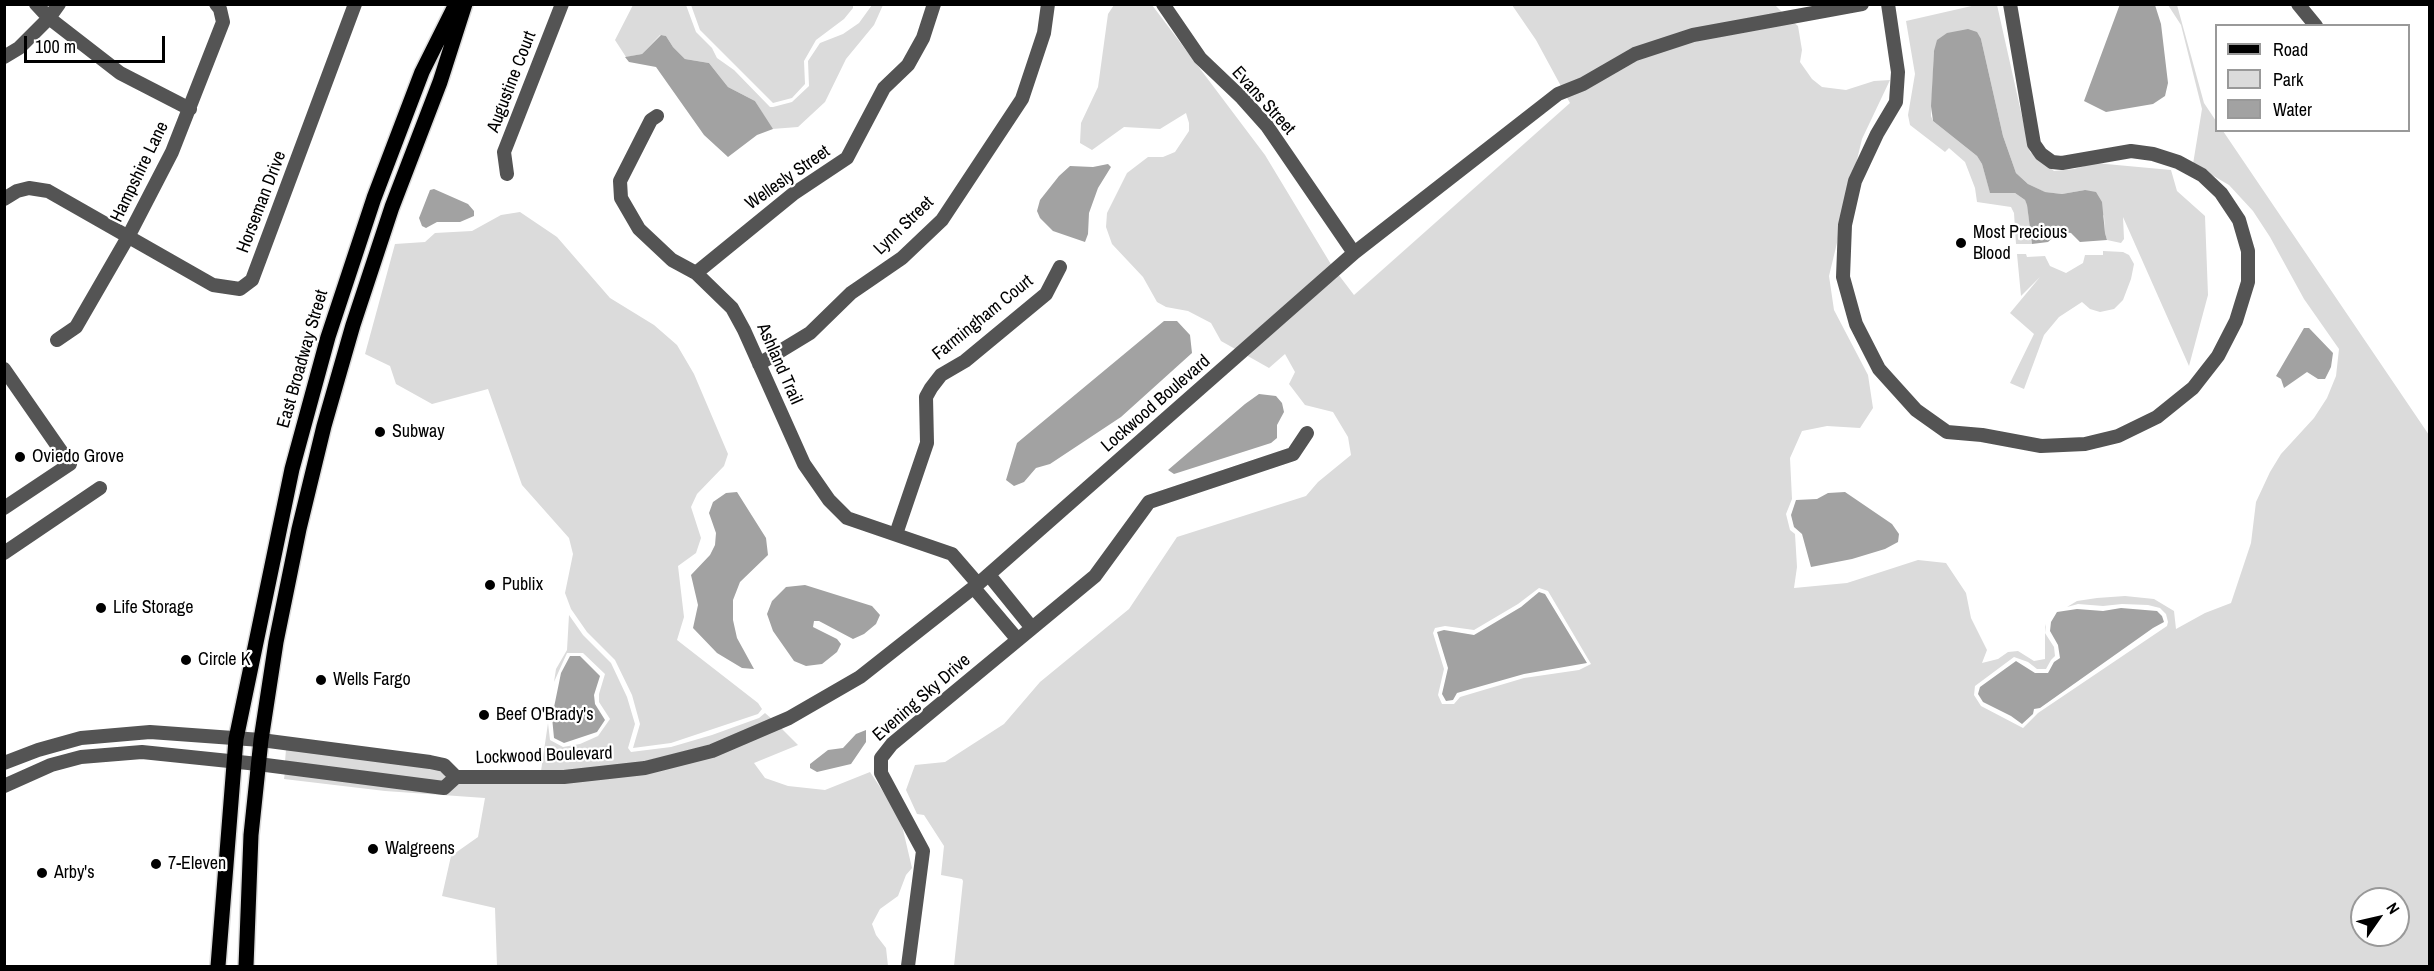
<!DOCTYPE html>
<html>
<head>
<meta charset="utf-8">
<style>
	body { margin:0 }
	#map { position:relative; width:2434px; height:971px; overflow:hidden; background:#fff; font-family:"Archivo Narrow",sans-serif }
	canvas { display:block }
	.frame { position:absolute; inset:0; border:6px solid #000; pointer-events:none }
	.legend { position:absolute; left:2215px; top:24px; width:195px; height:108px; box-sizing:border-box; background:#fff; border:2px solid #999; margin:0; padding:8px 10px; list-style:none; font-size:18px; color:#000 }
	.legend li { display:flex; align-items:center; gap:12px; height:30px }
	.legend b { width:30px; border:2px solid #999 }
	.north { position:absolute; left:2350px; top:887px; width:60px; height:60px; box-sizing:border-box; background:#fff; border:2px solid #999; border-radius:50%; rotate:56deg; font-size:16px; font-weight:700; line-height:24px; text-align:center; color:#000 }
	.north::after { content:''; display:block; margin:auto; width:21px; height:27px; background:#000; clip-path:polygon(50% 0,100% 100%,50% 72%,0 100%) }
	.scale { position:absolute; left:24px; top:36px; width:141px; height:27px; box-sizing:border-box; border:3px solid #000; border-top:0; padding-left:8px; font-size:18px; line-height:21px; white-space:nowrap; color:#000; -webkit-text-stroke:4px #fff; paint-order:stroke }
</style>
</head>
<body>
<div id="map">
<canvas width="2434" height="971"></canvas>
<div class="frame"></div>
<ul class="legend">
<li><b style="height:8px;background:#000"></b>Road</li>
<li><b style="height:16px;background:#dbdbdb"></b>Park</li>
<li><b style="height:16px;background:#a2a2a2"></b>Water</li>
</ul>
<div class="north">N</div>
<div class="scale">100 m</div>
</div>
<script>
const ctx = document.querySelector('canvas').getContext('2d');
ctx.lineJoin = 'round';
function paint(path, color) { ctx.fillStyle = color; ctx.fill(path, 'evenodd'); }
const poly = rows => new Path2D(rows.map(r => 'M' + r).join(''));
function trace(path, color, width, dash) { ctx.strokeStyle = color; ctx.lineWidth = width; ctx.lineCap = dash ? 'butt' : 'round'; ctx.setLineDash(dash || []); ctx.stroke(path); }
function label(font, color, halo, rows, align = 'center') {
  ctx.font = font + ' "Archivo Narrow",sans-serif'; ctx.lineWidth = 4.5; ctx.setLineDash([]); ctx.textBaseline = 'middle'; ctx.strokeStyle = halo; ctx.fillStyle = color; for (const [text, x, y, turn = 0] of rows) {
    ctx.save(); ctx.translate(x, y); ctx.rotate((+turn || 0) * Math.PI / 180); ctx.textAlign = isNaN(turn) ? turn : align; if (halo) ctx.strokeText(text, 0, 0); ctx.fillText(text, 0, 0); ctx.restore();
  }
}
paint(poly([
	[1774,4,1784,14,1693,31,1562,88,1536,40,1512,5],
	[633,5,686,5,696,32,712,48,717,58,734,70,770,107,773,107,792,102,809,86,808,61,820,43,843,34,859,23,872,5,883,5,874,25,846,59,825,102,798,127,772,129,755,101,728,87,709,63,685,59,673,47,666,36,660,35,642,54,626,57,615,40],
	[853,5,853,8,844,19,816,40,804,61,805,84,792,98,773,103,700,30,691,5],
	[1114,5,1152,5,1265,155,1332,266,1237,350,1221,341,1211,323,1188,311,1166,307,1157,302,1143,277,1112,244,1106,227,1107,213,1127,173,1148,157,1163,157,1175,152,1189,131,1189,123,1186,113,1160,129,1124,127,1092,150,1080,143,1081,123,1098,87,1108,14],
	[1976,5,1997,5,2030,152,2054,171,2074,169,2095,163,2171,170,2177,191,2205,216,2208,295,2189,366,2123,217,2124,239,2121,243,2107,240,2105,233,2104,216,2085,190,2062,194,2044,192,2028,184,2016,173,2003,136,1981,39,1934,51,1931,116,1933,121,1977,156,1982,164,1990,192,2015,193,2025,200,2027,204,2032,244,2016,244,2014,213,2011,207,1977,202,1975,188,1965,162,1949,148,1945,152,1910,125,1908,115,1915,74,1906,21],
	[2168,5,2177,5,2204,103,2216,121,2216,130,2223,131,2429,435,2429,966,954,966,963,881,962,879,941,875,944,846,924,815,917,814,906,790,915,765,945,762,1004,724,1040,682,1129,609,1177,537,1306,496,1318,482,1351,455,1348,437,1333,412,1305,405,1289,384,1295,372,1285,354,1269,368,1246,355,1338,274,1354,295,1570,103,1566,96,1636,59,1694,40,1793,22,1798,26,1802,50,1800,62,1812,79,1822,87,1846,90,1874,81,1890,80,1862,139,1829,276,1834,310,1868,375,1873,408,1860,428,1827,426,1802,431,1790,458,1792,499,1786,514,1790,530,1795,534,1797,567,1794,588,1847,583,1918,560,1946,563,1966,593,1971,618,1987,650,1982,663,1998,659,2008,652,2018,651,2034,661,2045,659,2045,627,2046,624,2045,633,2054,647,2055,656,2051,660,2046,669,2037,669,2028,662,2014,657,1975,686,1974,695,1981,706,2023,728,2038,713,2167,626,2168,622,2166,614,2160,608,2148,605,2122,604,2103,606,2078,604,2067,607,2077,601,2097,598,2125,596,2154,599,2174,611,2176,629,2205,613,2231,603,2251,543,2256,502,2270,472,2281,454,2314,418,2327,398,2336,376,2339,349,2304,299,2270,237,2253,211,2229,185,2193,164,2202,109,2181,25],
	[1539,588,1548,591,1591,664,1579,670,1524,678,1460,697,1454,704,1442,704,1438,695,1444,669,1433,633,1435,628,1445,626,1474,630,1518,604],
	[2362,899,2398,899,2398,935,2362,935],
	[520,212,557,237,610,298,654,325,677,345,694,374,728,454,724,466,697,494,691,507,701,538,696,553,678,566,684,617,677,640,758,703,762,709,758,714,671,743,633,748,640,724,632,695,615,660,587,632,571,609,565,593,573,554,569,538,522,485,488,389,432,404,396,384,390,366,365,354,395,244,425,242,435,233,472,231,501,215],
	[2103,251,2123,252,2129,255,2134,264,2131,279,2123,300,2114,309,2100,312,2090,309,2082,302,2059,317,2044,335,2024,389,2010,383,2034,334,2010,313,2040,277,2021,296,2017,254,2026,254,2027,257,2045,256,2050,266,2066,273,2083,263,2085,255,2103,255],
	[569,615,583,635,611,663,627,697,635,724,628,748,631,752,671,747,712,735,759,718,765,713,773,720,710,746,645,763,564,772,541,771,548,723,550,740,563,747,580,744,598,736,610,719,599,702,599,694,605,674,583,653,567,653,554,682,556,669,567,650],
	[780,727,798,745,754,763,765,778,788,786,825,790,870,772,900,817,912,868,906,875,898,896,880,909,872,924,876,935,886,948,888,966,497,966,495,908,442,896,451,856,478,837,485,798,385,791,284,779,285,772,458,782,564,782],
	[286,749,441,769,449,777,443,782,285,762]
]), '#dbdbdb');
paint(poly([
	[2120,4,2155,5,2161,24,2168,83,2165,96,2153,104,2106,112,2084,101],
	[1968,29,1977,32,1981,39,2003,136,2016,173,2028,184,2045,192,2062,194,2085,190,2096,192,2102,202,2105,233,2107,240,2080,242,2071,233,2065,232,2057,234,2048,242,2032,244,2027,205,2025,200,2015,193,1990,193,1982,164,1977,156,1933,121,1931,106,1934,51,1937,40,1947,33],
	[661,35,666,36,673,47,685,59,709,63,728,87,755,101,773,129,757,135,728,157,704,135,656,67,629,62,625,57,642,54],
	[1108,164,1111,167,1098,188,1089,213,1088,234,1085,242,1053,231,1040,218,1037,211,1040,200,1059,176,1070,166,1093,167],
	[434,189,468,204,474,211,474,216,460,222,437,222,426,228,422,226,419,218,421,213,430,190],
	[1164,321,1177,321,1190,335,1192,353,1121,417,1050,464,1036,468,1024,482,1014,486,1006,480,1017,443],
	[2304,328,2309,328,2333,353,2331,367,2325,379,2318,379,2307,372,2284,388,2281,379,2276,376],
	[1259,394,1276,396,1282,403,1284,412,1277,425,1277,438,1271,443,1174,474,1168,470,1245,404],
	[737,492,766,538,768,555,740,582,733,600,733,620,737,638,754,669,742,668,717,653,693,628,698,605,691,575,710,555,715,545,716,533,709,513,713,502,726,493],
	[1845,492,1892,524,1899,534,1898,542,1885,549,1852,559,1811,567,1802,534,1794,527,1791,515,1796,500,1817,499,1828,493],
	[805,585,872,606,880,615,876,624,864,634,853,639,819,621,814,621,813,627,837,639,841,644,837,652,822,664,806,666,794,661,773,631,767,614,772,601,786,587],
	[1539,592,1545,594,1587,663,1524,674,1457,693,1453,700,1446,701,1442,694,1448,668,1437,632,1444,630,1474,635,1521,607],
	[2121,608,2157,611,2162,616,2164,622,2153,628,2040,708,2034,709,2033,714,2022,724,2011,716,1983,702,1978,694,1980,687,2016,661,2035,673,2048,673,2054,662,2060,658,2058,645,2050,631,2051,622,2057,612,2077,609,2103,611],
	[570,656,580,656,600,676,594,695,595,704,605,720,597,732,564,743,554,738,552,717,561,673],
	[866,730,866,742,851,764,817,772,810,768,810,764,828,750,843,748,856,734]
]), '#a2a2a2');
const major = poly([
	[218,966,236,739,292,469,328,337,374,198,422,72,456,4],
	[246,966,251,835,261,740,276,642,299,529,324,426,353,325,392,207,440,82,465,4]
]);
trace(major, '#dbdbdb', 18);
trace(poly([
	[36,4,49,18,120,73,190,109],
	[1163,4,1200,58,1242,98,1267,126,1354,253],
	[1888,4,1898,72,1896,102,1877,134,1855,181,1845,225,1843,277,1856,324,1879,369,1916,410,1947,432,1982,435,2041,446,2085,444,2118,436,2157,417,2193,388,2218,356,2236,321,2248,282,2248,251,2239,220,2221,193,2202,175,2178,162,2153,154,2131,151,2062,163,2052,162,2041,154,2034,144,2010,4],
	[2298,4,2316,26],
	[4,57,19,48,49,18,59,4],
	[657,116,651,120,620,181,621,198,639,229,672,260,696,273,732,308,744,330,804,464,829,500,847,518,952,554,978,584],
	[507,174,504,152,562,4],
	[4,199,17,191,29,188,48,191,213,285,240,289,252,280,355,4],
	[696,273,793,194,847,158,884,88,908,65,923,38,934,4],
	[57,340,76,327,128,237,172,152,223,22,220,9,216,4],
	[759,364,810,333,851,293,902,258,942,220,1022,99,1044,33,1048,4],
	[4,369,70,464,4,508],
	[896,534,927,443,926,397,931,388,941,375,965,361,1046,294,1060,267],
	[4,553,100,488],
	[989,575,1032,628],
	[974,588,1018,640],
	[4,763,38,750,81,738,150,732,261,740,430,762,444,765,456,777],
	[4,786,51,765,81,757,142,752,258,764,444,788,456,777,564,777,645,768,712,751,789,718,860,677,978,584,1354,253,1558,94,1583,84,1635,54,1693,35,1862,4],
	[908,966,923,851,881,773,881,758,892,744,1095,576,1149,502,1293,454,1307,433]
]), '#545454', 14);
trace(major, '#000', 15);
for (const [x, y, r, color] of [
	[1961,243,6,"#000"],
	[380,432,6,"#000"],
	[20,457,6,"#000"],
	[490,585,6,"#000"],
	[101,608,6,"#000"],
	[186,660,6,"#000"],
	[321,680,6,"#000"],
	[484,715,6,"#000"],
	[373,849,6,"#000"],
	[156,864,6,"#000"],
	[42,873,6,"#000"]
]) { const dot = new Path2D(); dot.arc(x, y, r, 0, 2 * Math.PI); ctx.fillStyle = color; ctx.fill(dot); trace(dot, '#fff', 2); }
label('18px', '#000', '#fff', [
	["Augustine Court",512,82,-69],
	["Evans Street",1263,101,48],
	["Hampshire Lane",140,172,-64],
	["Wellesly Street",788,178,-35],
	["Horseman Drive",262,202,-69],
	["Lynn Street",904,226,-44],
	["Farmingham Court",983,318,-39],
	["East Broadway Street",303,359,-74],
	["Ashland Trail",779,364,66],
	["Lockwood Boulevard",1156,404,-41],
	["Evening Sky Drive",922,698,-41],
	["Lockwood Boulevard",544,756,-2]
]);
label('18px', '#000', '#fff', [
	["Most Precious",1973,233],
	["Blood",1973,254],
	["Subway",392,432],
	["Oviedo Grove",32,457],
	["Publix",502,585],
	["Life Storage",113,608],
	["Circle K",198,660],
	["Wells Fargo",333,680],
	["Beef O'Brady's",496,715],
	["Walgreens",385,849],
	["7-Eleven",168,864],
	["Arby's",54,873]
], 'left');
</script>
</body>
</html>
